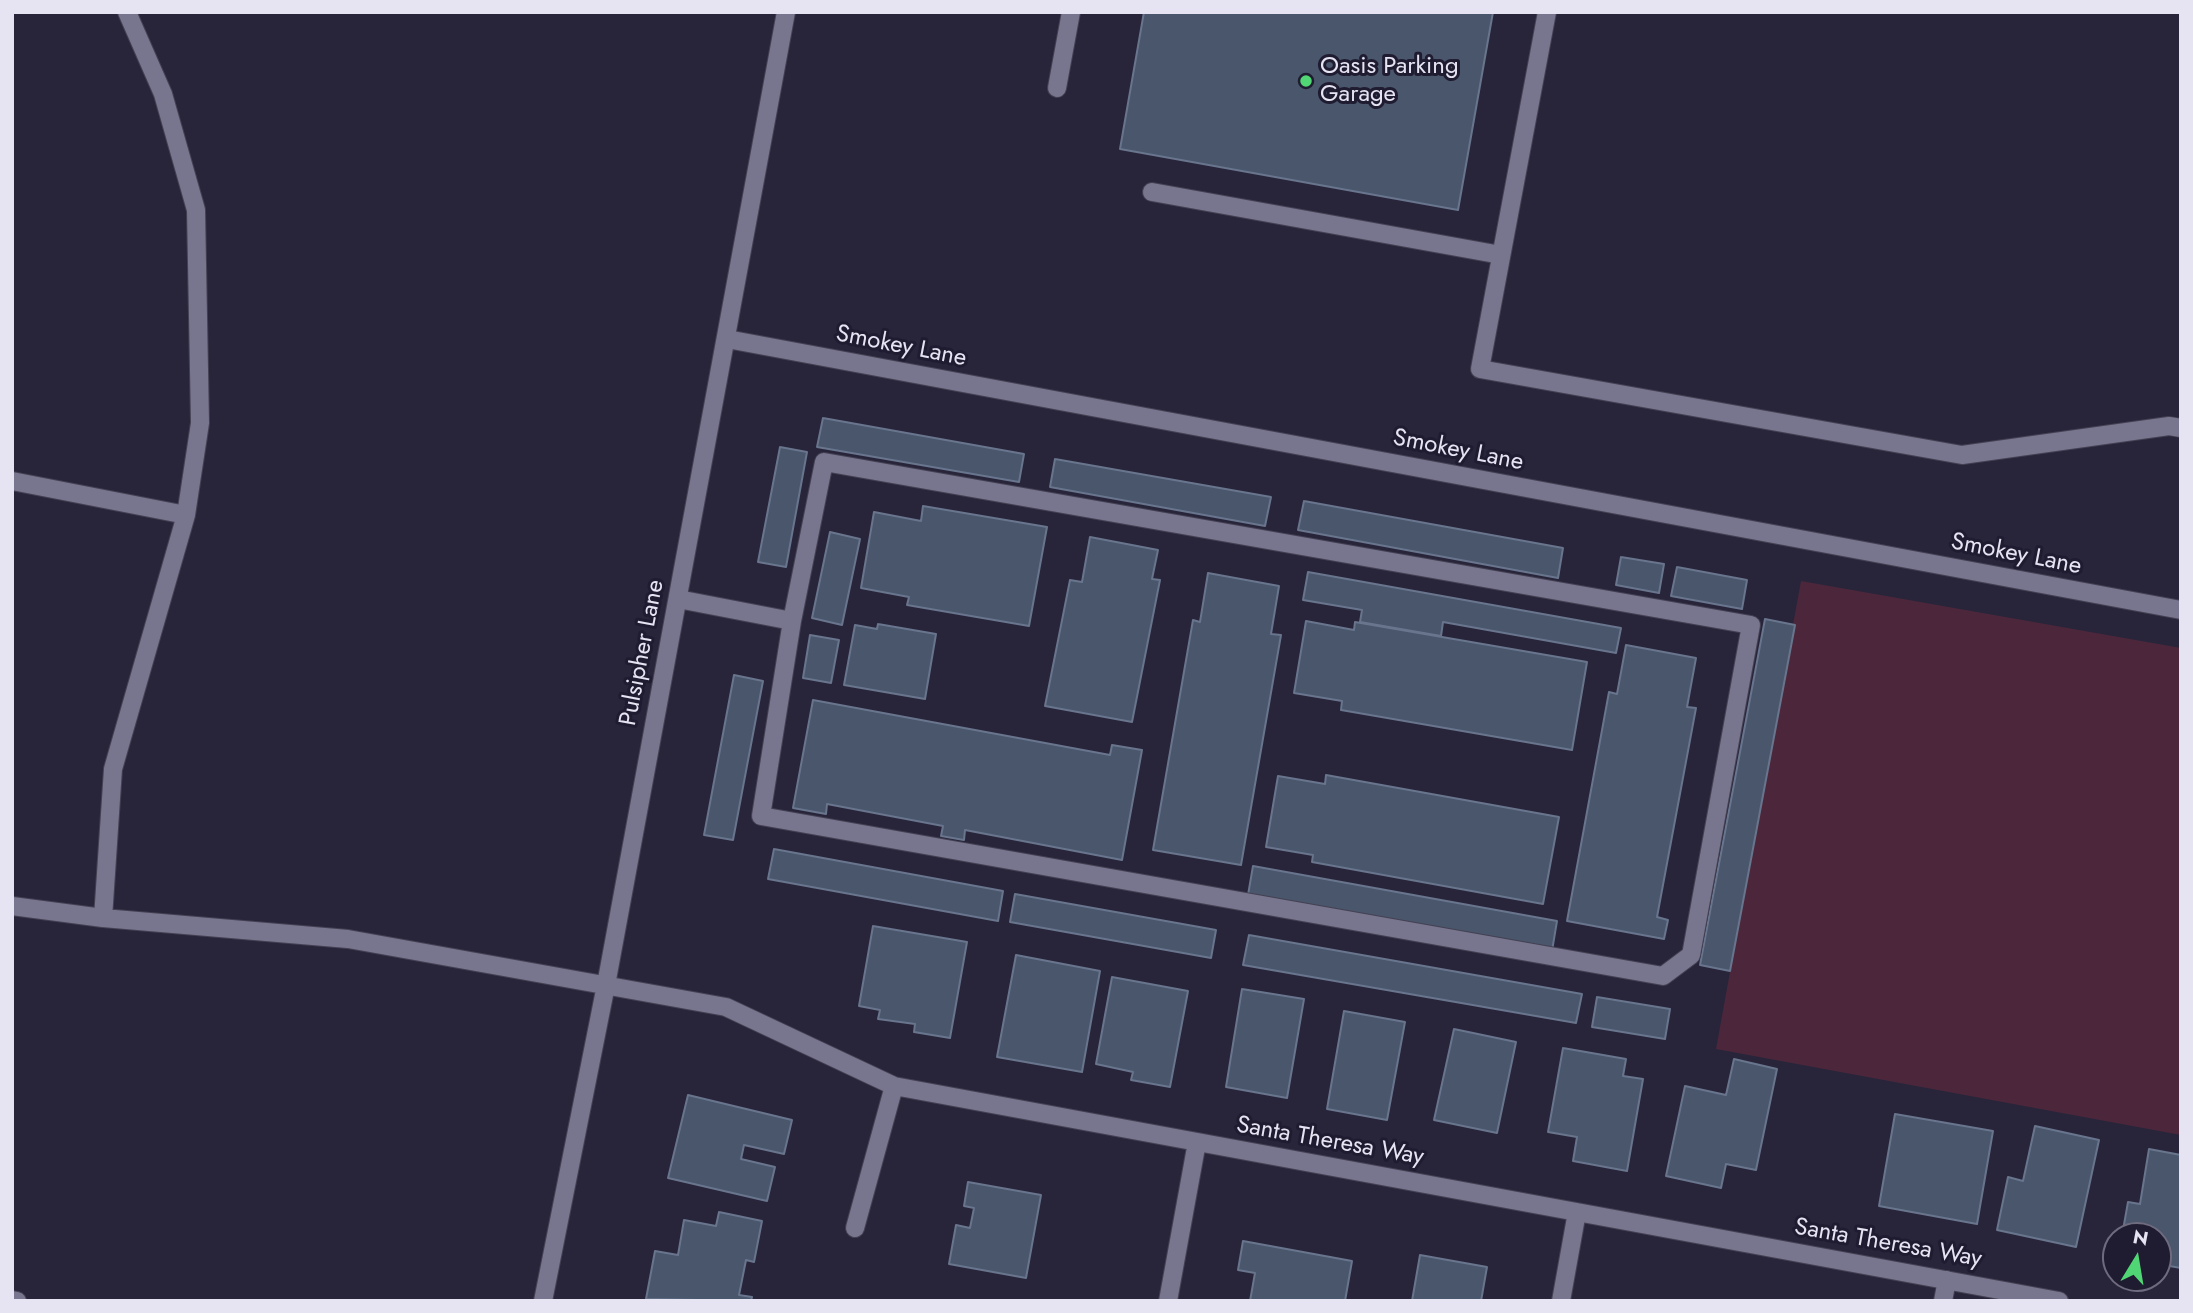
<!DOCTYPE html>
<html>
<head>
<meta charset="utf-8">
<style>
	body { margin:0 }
	#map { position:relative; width:2193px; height:1313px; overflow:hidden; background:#28253b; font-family:Jost,sans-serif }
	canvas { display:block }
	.frame { position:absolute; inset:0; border:14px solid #e6e4f3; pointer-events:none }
	.north { position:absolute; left:2102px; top:1222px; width:70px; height:70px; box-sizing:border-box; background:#1f1b30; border:2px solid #6f6b7e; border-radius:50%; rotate:11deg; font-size:19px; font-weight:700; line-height:28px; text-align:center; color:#e6e4f3 }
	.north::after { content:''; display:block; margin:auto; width:24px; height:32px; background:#50d674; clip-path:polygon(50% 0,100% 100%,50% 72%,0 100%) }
</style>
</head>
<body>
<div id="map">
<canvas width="2193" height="1313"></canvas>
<div class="frame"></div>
<div class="north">N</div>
</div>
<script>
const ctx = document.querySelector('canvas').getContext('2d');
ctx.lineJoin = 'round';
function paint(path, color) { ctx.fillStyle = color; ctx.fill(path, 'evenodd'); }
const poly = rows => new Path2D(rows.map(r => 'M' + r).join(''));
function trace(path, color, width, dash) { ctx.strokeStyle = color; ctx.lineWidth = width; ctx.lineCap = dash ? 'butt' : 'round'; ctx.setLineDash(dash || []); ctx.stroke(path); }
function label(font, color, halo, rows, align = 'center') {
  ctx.font = font + ' Jost,sans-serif'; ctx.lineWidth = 6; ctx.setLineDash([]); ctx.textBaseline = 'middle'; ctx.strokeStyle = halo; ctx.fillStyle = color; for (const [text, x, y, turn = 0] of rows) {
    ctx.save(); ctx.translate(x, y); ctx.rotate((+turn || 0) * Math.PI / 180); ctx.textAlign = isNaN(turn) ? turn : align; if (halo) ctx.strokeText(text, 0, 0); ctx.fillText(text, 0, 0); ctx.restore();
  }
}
paint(poly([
	[1801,581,2181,648,2181,1135,1716,1049]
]), '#4c273b');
const building = poly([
	[1144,12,1493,12,1458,210,1120,149,1144,12],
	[823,418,1024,454,1019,482,817,447,823,418],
	[780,447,807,452,786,567,758,562,780,447],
	[1055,459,1271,497,1265,526,1050,487,1055,459],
	[1304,501,1563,548,1558,578,1298,530,1304,501],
	[923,506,1047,527,1029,626,907,605,909,597,861,588,874,512,921,521,923,506],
	[830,532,860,539,842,625,812,618,830,532],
	[1090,537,1158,550,1152,579,1160,580,1132,722,1045,706,1070,580,1082,582,1090,537],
	[1621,557,1664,564,1659,593,1616,585,1621,557],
	[1677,567,1747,580,1742,609,1671,596,1677,567],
	[1308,572,1621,628,1616,653,1443,622,1441,636,1360,622,1362,610,1303,600,1308,572],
	[1208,573,1279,586,1271,634,1281,635,1241,865,1153,850,1193,620,1200,622,1208,573],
	[1765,619,1795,625,1730,971,1700,965,1765,619],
	[1306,621,1354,630,1355,622,1587,662,1572,750,1341,710,1342,701,1294,693,1306,621],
	[878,624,936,634,925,699,844,685,855,625,877,629,878,624],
	[810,635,839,640,831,683,803,678,810,635],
	[1626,645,1696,658,1687,707,1696,708,1657,917,1668,920,1664,939,1567,921,1609,692,1617,694,1626,645],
	[734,675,763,681,733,840,704,835,734,675],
	[813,700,1110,755,1112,745,1142,750,1122,860,965,830,964,840,941,836,943,826,827,804,826,814,793,808,813,700],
	[1326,775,1559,817,1543,904,1312,862,1313,855,1266,847,1278,776,1325,784,1326,775],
	[774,849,1003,891,998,921,768,879,774,849],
	[1253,866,1557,921,1552,951,1248,895,1253,866],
	[1015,894,1216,930,1211,958,1010,922,1015,894],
	[873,926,967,942,950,1038,914,1032,915,1024,878,1019,880,1010,859,1006,873,926],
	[1249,935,1582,994,1576,1023,1243,965,1249,935],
	[1016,955,1100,971,1082,1072,997,1057,1016,955],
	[1112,977,1188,991,1170,1087,1131,1080,1133,1072,1096,1064,1112,977],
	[1242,989,1304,999,1287,1098,1226,1087,1242,989],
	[1597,997,1670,1009,1665,1039,1592,1027,1597,997],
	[1344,1011,1405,1022,1387,1120,1327,1109,1344,1011],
	[1454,1029,1516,1042,1497,1133,1434,1120,1454,1029],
	[1563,1048,1626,1059,1623,1076,1643,1079,1627,1171,1573,1161,1577,1137,1548,1132,1563,1048],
	[1734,1059,1777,1069,1756,1170,1726,1164,1721,1188,1666,1176,1685,1086,1726,1095,1734,1059],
	[688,1095,792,1120,784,1154,744,1145,741,1159,775,1167,767,1201,668,1178,688,1095],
	[1895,1114,1993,1131,1977,1224,1879,1206,1895,1114],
	[2035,1126,2099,1140,2076,1247,1997,1230,2008,1177,2023,1181,2035,1126],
	[2149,1149,2181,1155,2181,1268,2158,1264,2158,1236,2122,1236,2128,1202,2140,1204,2149,1149],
	[968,1182,1041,1195,1026,1278,949,1264,956,1225,970,1228,974,1208,964,1206,968,1182],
	[719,1212,762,1221,754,1262,746,1260,739,1295,752,1297,751,1301,646,1299,655,1251,678,1255,684,1220,716,1226,719,1212],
	[1243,1241,1352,1261,1345,1301,1250,1301,1255,1273,1238,1270,1243,1241],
	[1420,1255,1487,1267,1481,1301,1412,1301,1420,1255]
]);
paint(building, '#49566c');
trace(building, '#68758d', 2);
const minor = poly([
	[1547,12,1480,369,1962,455,2169,426,2181,428],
	[1057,88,1071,12],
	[1152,192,1501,255],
	[727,339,2181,610],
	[12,481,186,515],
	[678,599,792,621,824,462,1751,625,1691,955,1663,976,761,816,792,621],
	[12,906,103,918,348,939,726,1007,894,1086,2059,1301],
	[103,918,113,769,186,515,200,423,196,210,163,94,127,12],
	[855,1228,894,1086],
	[12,1300,17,1301],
	[543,1301,606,985,786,12],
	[1168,1301,1197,1142],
	[1561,1301,1577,1212],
	[1943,1301,1947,1280]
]);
trace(minor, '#444153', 20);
trace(minor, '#78758f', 18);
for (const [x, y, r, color] of [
	[1306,81,7,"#50d674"]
]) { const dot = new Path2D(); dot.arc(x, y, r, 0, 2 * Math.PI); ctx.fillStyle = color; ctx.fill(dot); trace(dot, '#1f1b30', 2.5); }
label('24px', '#e6e4f3', '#1f1b30', [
	["Oasis Parking",1320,67],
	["Garage",1320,95]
], 'left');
label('24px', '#e6e4f3', '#1f1b30', [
	["Smokey Lane",901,347,11],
	["Smokey Lane",1458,451,11],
	["Smokey Lane",2016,555,11],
	["Pulsipher Lane",643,653,-79],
	["Santa Theresa Way",1330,1142,10],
	["Santa Theresa Way",1888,1244,10]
]);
</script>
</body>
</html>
